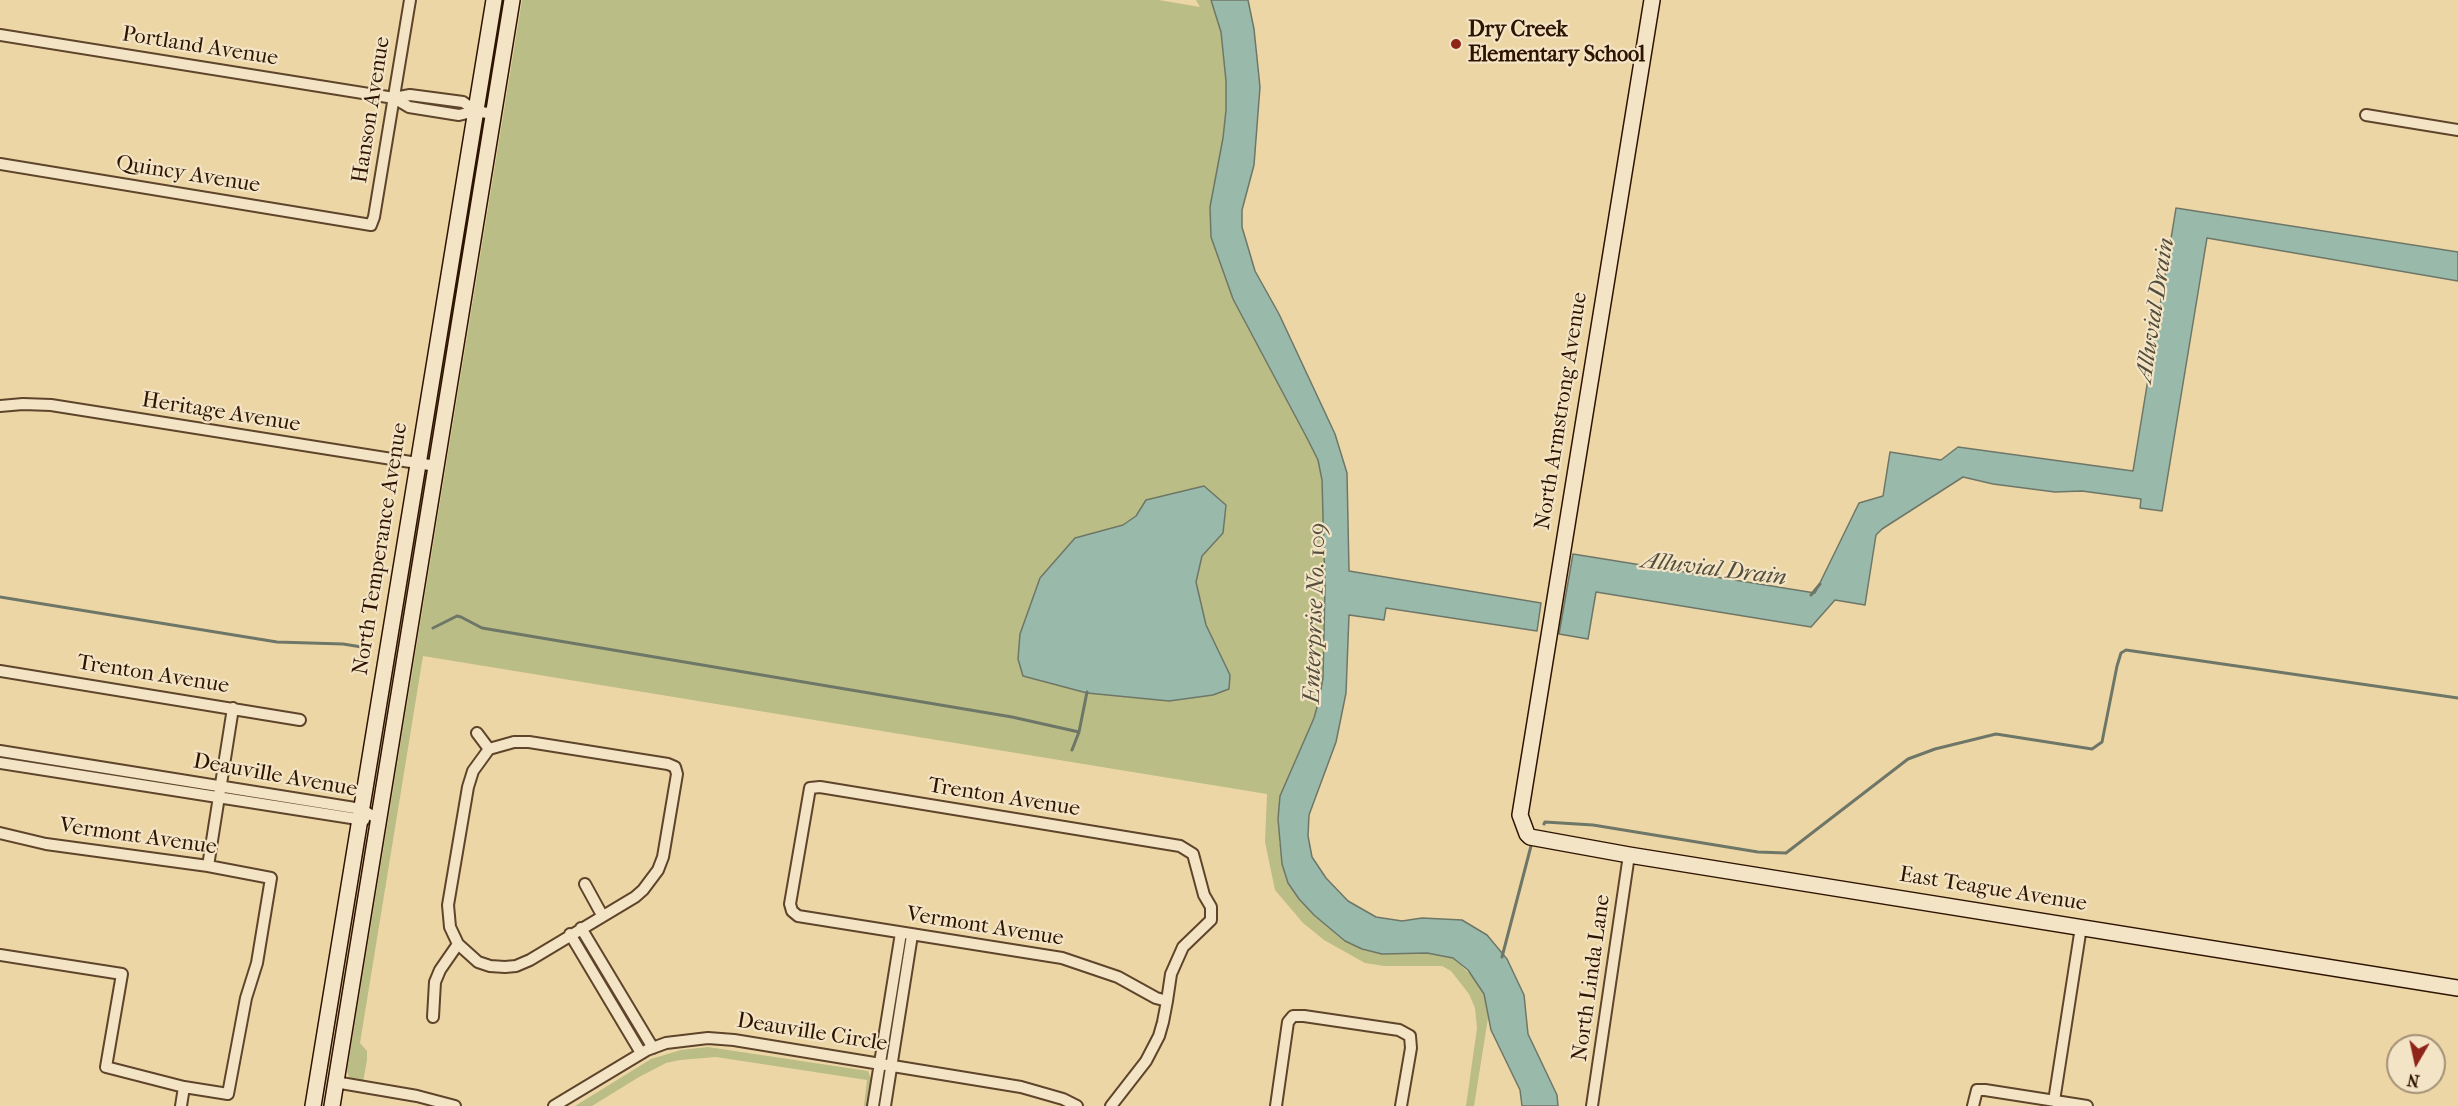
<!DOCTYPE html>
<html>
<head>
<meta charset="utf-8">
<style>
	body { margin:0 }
	#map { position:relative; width:2458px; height:1106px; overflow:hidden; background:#edd6a6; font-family:"IM FELL French Canon",serif }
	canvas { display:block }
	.north { position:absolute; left:2386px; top:1034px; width:60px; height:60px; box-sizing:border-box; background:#f3e4c5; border:2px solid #a49076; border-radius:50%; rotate:189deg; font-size:16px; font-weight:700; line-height:24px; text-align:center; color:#2e1300 }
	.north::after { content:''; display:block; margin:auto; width:21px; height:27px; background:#8f2418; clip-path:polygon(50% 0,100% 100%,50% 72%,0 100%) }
</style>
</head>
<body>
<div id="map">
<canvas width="2458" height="1106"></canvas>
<div class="north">N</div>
</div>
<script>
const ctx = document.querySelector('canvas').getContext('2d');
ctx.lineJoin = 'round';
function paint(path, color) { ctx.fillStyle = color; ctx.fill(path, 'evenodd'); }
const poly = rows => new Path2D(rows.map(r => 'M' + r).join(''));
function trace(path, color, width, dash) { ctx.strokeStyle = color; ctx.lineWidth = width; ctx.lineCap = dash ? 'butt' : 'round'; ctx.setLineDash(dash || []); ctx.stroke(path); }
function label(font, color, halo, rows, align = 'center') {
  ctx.font = font + ' "IM FELL French Canon",serif'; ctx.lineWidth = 4.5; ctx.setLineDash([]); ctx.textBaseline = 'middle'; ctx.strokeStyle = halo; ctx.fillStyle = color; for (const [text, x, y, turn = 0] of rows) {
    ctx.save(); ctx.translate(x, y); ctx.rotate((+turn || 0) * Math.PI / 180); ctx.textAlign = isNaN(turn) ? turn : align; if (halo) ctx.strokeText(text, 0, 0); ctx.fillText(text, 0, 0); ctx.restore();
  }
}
paint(poly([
	[522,0,1159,0,1200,7,1196,0,1211,0,1221,32,1226,81,1226,110,1223,138,1210,207,1211,237,1233,299,1308,440,1318,460,1322,480,1325,587,1323,678,1319,700,1314,718,1280,796,1279,843,1402,954,1427,953,1453,958,1477,981,1484,994,1488,1018,1474,1106,1466,1106,1477,1028,1475,1008,1469,994,1451,971,1442,966,1384,966,1365,963,1324,940,1303,923,1275,890,1265,842,1267,794,423,656,360,1043,367,1051,367,1060,363,1082,355,1081,349,1077,347,1071],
	[708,1047,868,1071,872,1081,867,1106,864,1106,867,1080,716,1057,680,1060,666,1063,639,1077,592,1106,575,1106,651,1059,681,1050]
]), '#babd85');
const water = poly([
	[1211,0,1248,0,1254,29,1260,87,1254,165,1242,210,1242,227,1255,271,1279,314,1335,434,1347,473,1349,571,1541,603,1537,631,1386,608,1384,620,1349,615,1346,693,1336,742,1309,815,1308,836,1312,857,1326,878,1348,901,1376,917,1402,921,1422,918,1462,920,1487,935,1507,959,1524,995,1528,1034,1557,1095,1558,1106,1522,1106,1520,1090,1491,1030,1484,994,1468,970,1453,958,1427,953,1382,954,1362,949,1345,941,1314,915,1299,899,1288,883,1282,864,1278,819,1280,796,1314,718,1319,700,1323,678,1325,587,1322,480,1318,460,1308,440,1233,299,1211,237,1210,207,1223,138,1226,110,1226,81,1221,32,1211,0],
	[2176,208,2458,252,2458,281,2207,238,2162,511,2140,508,2141,499,2082,491,2055,492,1993,484,1963,477,1882,529,1876,535,1865,605,1835,600,1811,627,1596,592,1588,639,1559,634,1573,554,1815,593,1859,503,1883,496,1890,452,1941,460,1958,447,2133,471,2176,208],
	[1204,486,1226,505,1223,533,1202,556,1196,582,1206,625,1230,675,1229,689,1213,695,1169,701,1087,693,1023,676,1018,659,1020,634,1040,578,1075,538,1123,525,1136,516,1146,500,1204,486]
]);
paint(water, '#99b9ab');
trace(water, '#6e7767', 1.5);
trace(poly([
	[1811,595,1820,584],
	[0,597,277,642,343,644,368,648],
	[433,628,457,616,461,617,482,628,1012,717,1079,732],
	[1072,750,1079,732,1087,692],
	[1544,824,1545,822,1593,825,1758,852,1786,853,1908,759,1935,749,1996,734,2092,749,2102,742,2117,666,2121,653,2126,650,2458,698],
	[1502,957,1531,846]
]), '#6e7767', 3);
const street = poly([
	[0,35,394,98,409,107,459,115,476,111,493,114],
	[394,98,410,95,463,102,476,111],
	[2366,115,2458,130],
	[0,164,371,225,374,217,410,0],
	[0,406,23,404,51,405,436,466],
	[0,671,300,720],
	[477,733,489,749],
	[514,742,529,742,668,764,675,767,677,774,663,857,658,870,643,890,635,897,530,960,516,966,505,967,490,966,478,962,458,944,450,927,448,905,468,787,473,771,489,749,514,742],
	[0,751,361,809,378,819],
	[0,763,364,820],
	[0,833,46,844,208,866,271,878,257,963,246,998,228,1094,184,1087,106,1067,122,974,0,955],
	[208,866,233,708],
	[585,884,602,915],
	[581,928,653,1048],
	[570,934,641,1053],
	[433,1017,435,982,440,970,458,944],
	[335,1082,417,1096,455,1106],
	[2054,1101,2081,927],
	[181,1106,184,1087],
	[554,1106,647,1050,666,1043,708,1038,734,1040,1021,1087,1063,1099,1077,1106],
	[873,1106,901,933],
	[885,1106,912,935],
	[1111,1106,1146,1061,1159,1036,1163,1022,1167,1001,1171,974,1183,947,1211,920,1211,907,1204,895,1193,854,1180,846,820,787,810,788,790,904,792,911,798,916,1062,958,1118,977,1156,998,1167,1001],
	[1276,1106,1288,1022,1293,1016,1304,1016,1399,1030,1410,1036,1411,1048,1401,1106],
	[1592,1106,1629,855],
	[1973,1106,1977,1090,1985,1090,2087,1106]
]);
const secondary = poly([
	[1652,0,1520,815,1527,834,1530,837,1629,855,2458,988],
	[313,1106,494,0],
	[332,1106,512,0]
]);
trace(street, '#5e442a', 14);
trace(secondary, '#2e1300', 18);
trace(street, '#f3e4c5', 10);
trace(secondary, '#f3e4c5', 15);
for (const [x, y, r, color] of [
	[1456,44,6,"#8f2418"]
]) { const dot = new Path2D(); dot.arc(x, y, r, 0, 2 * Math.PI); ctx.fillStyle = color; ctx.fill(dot); trace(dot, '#f3e4c5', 2); }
label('bold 22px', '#2e1300', '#f3e4c5', [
	["Dry Creek",1468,31],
	["Elementary School",1468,56]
], 'left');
label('22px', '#2e1300', '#f3e4c5', [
	["Portland Avenue",200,47,9],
	["Hanson Avenue",372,110,-81],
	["Quincy Avenue",188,175,9],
	["North Armstrong Avenue",1562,411,-81],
	["Heritage Avenue",221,413,9],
	["North Temperance Avenue",381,549,-81],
	["Trenton Avenue",153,675,9],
	["Deauville Avenue",275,776,10],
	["Trenton Avenue",1004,798,9],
	["Vermont Avenue",138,837,8],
	["East Teague Avenue",1993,890,9],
	["Vermont Avenue",985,927,9],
	["North Linda Lane",1592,978,-82],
	["Deauville Circle",812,1033,9]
]);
label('italic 24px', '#534d3c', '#f3e4c5', [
	["Alluvial Drain",2156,310,-81],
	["Alluvial Drain",1714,570,7],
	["Enterprise No. 109",1316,613,-88]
]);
</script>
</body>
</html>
